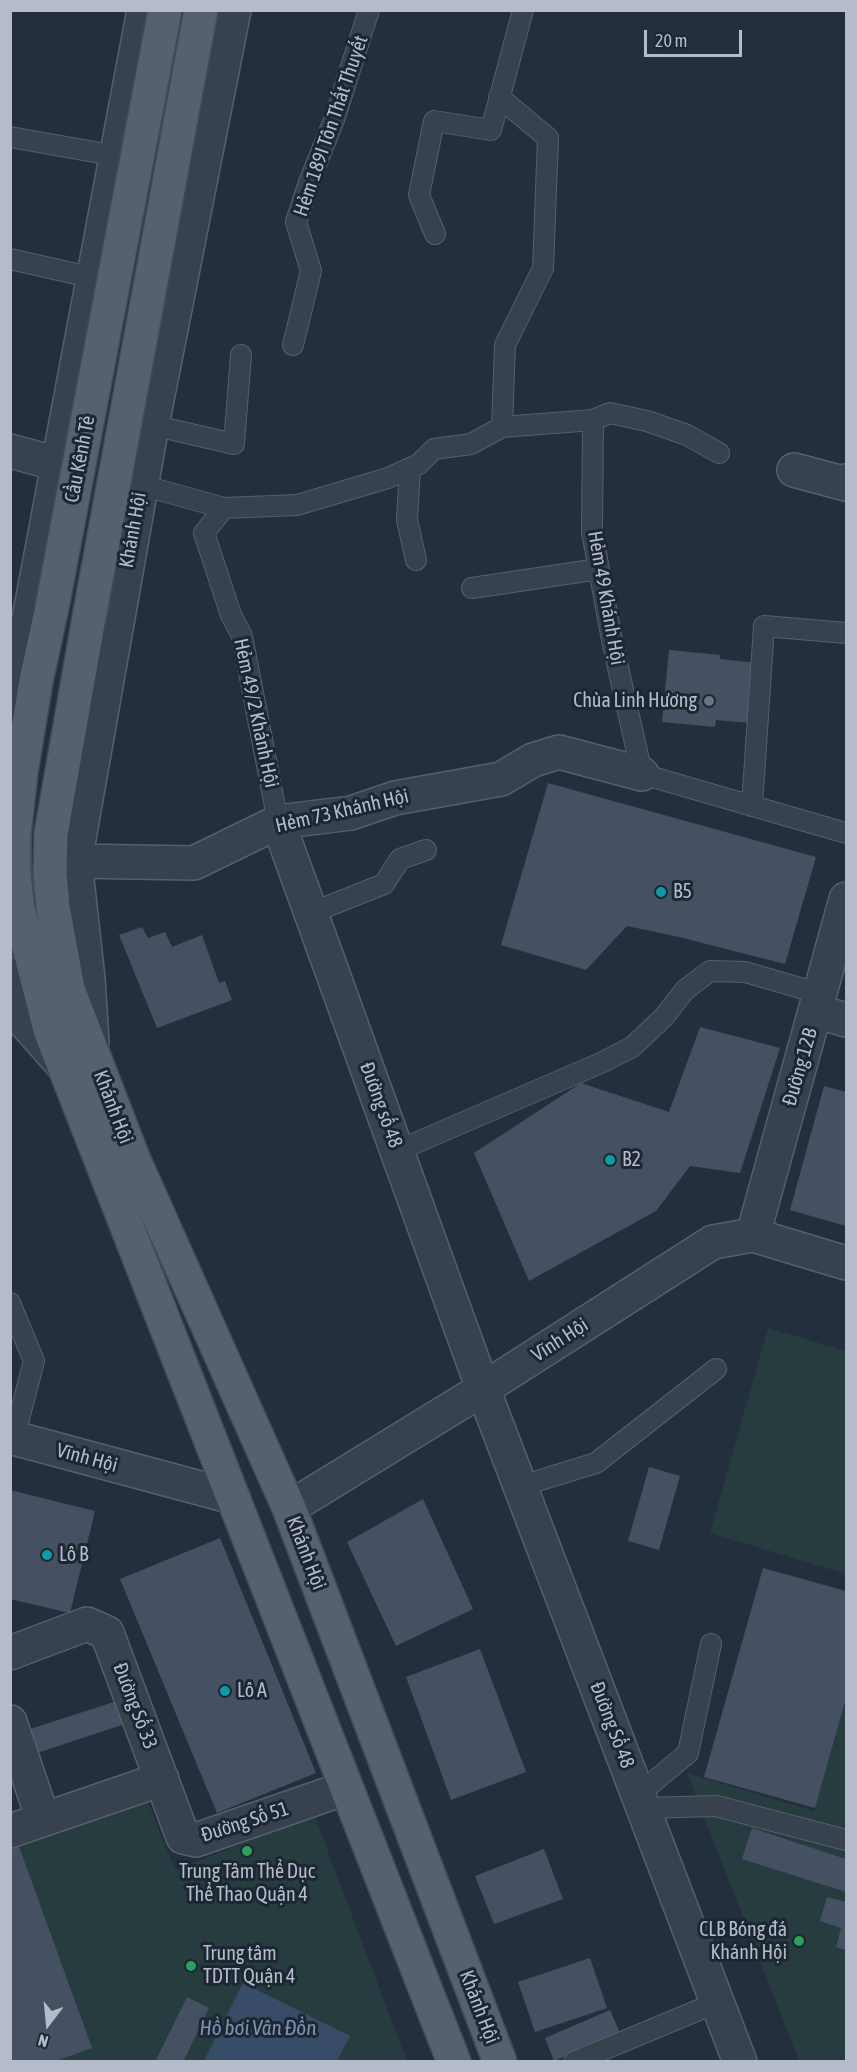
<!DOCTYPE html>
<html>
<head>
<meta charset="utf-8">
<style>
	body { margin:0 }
	#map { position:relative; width:857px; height:2072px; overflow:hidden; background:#242f3e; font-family:"Asap Condensed",sans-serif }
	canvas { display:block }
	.frame { position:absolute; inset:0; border:12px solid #b4bcc9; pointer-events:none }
	.north { position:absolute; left:18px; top:1994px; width:60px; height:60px; -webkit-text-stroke:4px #1d2633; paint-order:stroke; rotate:196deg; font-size:16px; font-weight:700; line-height:24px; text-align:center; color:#b4bcc9 }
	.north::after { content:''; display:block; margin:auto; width:21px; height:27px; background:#b4bcc9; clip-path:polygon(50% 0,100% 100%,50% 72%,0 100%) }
	.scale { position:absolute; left:644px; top:30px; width:98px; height:27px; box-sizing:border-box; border:3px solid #b4bcc9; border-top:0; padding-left:8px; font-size:18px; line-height:21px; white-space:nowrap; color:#b4bcc9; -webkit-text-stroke:4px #1d2633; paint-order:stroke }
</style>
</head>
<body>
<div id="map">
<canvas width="857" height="2072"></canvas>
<div class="frame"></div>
<div class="north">N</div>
<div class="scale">20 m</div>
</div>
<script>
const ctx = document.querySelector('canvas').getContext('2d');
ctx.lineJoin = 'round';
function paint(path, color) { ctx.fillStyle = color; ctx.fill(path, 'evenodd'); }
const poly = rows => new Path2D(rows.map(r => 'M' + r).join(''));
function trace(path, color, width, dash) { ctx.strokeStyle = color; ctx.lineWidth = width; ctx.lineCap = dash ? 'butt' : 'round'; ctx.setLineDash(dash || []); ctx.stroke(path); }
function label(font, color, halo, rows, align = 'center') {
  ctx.font = font + ' "Asap Condensed",sans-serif'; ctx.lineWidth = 6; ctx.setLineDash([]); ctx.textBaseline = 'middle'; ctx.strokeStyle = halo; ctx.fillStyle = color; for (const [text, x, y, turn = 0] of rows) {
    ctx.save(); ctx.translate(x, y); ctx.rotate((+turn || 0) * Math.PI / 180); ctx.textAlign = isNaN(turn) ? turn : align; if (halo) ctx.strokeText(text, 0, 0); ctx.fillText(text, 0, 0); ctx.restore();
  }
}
paint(poly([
	[768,1328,846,1351,846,1574,710,1533],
	[846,1698,846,2061,799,2061,687,1773,814,1811],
	[145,1794,165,1846,176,1870,314,1815,407,2061,11,2061,10,1839]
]), '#263c3f');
paint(poly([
	[243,1983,350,2036,337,2061,204,2061]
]), '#394c67');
paint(poly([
	[669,650,720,655,720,659,757,663,750,723,716,720,715,727,662,722],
	[548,783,816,857,785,964,679,937,627,926,586,970,501,945],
	[142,927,148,938,165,932,172,947,202,935,219,983,225,981,232,1000,157,1028,119,935],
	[700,1027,780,1048,740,1173,690,1166,656,1211,529,1281,474,1153,581,1083,669,1112],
	[824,1086,846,1092,846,1226,790,1210],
	[649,1467,680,1476,659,1550,628,1541],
	[10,1490,95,1511,70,1613,10,1599],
	[423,1499,473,1609,396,1646,347,1542],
	[220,1538,316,1773,217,1813,120,1579],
	[763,1568,846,1591,846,1698,815,1808,704,1777],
	[480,1649,526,1772,451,1800,406,1677],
	[117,1701,125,1724,31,1755,24,1731],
	[752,1828,846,1859,846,1892,742,1859],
	[17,1841,92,2048,53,2062,10,2062,10,1843],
	[544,1849,563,1899,494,1924,475,1876],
	[827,1897,846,1902,846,1950,836,1947,841,1928,820,1921],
	[590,1958,607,2008,535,2032,518,1982],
	[187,1997,209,2008,183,2062,155,2062],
	[610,2010,620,2033,554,2061,545,2038]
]), '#455162');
const service = poly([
	[499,97,548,138,543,268,505,345,502,427],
	[10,137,117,156],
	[435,234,419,195,434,121,491,130,523,10],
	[10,259,94,278],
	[293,345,311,271,296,222,309,182,334,120,369,10],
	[593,420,592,532,613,645,642,774,846,833],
	[152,425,234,444,241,355],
	[410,468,407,520,416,560],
	[141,485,224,508,297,505,388,478,419,464,434,449,471,444,502,427,593,420,610,413,647,421,687,435,719,453],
	[224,508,204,533,231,615,242,636,278,822],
	[472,588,599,569],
	[752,806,764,626,846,633],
	[311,913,384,884,400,859,426,850],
	[397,1151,603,1062,632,1047,663,1018,685,990,710,971,745,972,821,994],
	[10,1303,34,1361,14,1438],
	[521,1486,596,1463,716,1369],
	[639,1794,688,1753,711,1644],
	[643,1808,716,1806,846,1840],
	[574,2062,718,2002]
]);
const minor = poly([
	[10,451,58,464],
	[794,470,846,484,846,481],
	[278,822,483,1389],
	[75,861,194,863,278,822,351,813,395,798,501,779,533,760,559,752,642,774],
	[816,1011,846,1020],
	[753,1235,846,899],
	[10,1653,87,1624,107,1633,183,1837,196,1840,346,1788],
	[10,1722,43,1819],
	[10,1831,162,1779]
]);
const tertiary = poly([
	[10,719,144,10],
	[10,974,22,1019,62,1064],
	[92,1042,88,979,75,861,152,425,234,10],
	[483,1389,740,2062],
	[10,1437,233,1497],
	[289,1508,483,1389,713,1242,753,1235,846,1263]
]);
const primary = poly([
	[52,607,36,681,21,772,14,835,14,876,18,910,28,943,50,1030,454,2062],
	[89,618,51,834,50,873,53,907,68,989,133,1158,289,1508,500,2062]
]);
trace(service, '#565f6c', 22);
trace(minor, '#565f6c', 36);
trace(tertiary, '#565f6c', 36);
trace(primary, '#414a57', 36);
trace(service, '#38414e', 20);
trace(minor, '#38414e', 33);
trace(tertiary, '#38414e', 33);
trace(primary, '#56606e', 33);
const primaryBridge = poly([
	[52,607,165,10],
	[89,618,201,10]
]);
trace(primaryBridge, '#414a57', 36, []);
trace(primaryBridge, '#56606e', 33);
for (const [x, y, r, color] of [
	[709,701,6,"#6b7280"],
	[661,892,6,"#0f9aa8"],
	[610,1160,6,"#0f9aa8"],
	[47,1555,6,"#0f9aa8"],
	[225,1691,6,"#0f9aa8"],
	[247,1851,6,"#2e9e5b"],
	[799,1941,6,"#2e9e5b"],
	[191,1966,6,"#2e9e5b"]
]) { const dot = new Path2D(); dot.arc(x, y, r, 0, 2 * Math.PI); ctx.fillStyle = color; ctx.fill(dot); trace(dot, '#1d2633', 2); }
label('20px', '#b4bcc9', '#1d2633', [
	["Hẻm 189I Tôn Thất Thuyết",331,126,-71],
	["Cầu Kênh Tẻ",80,459,-79],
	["Khánh Hội",133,530,-80],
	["Hẻm 49 Khánh Hội",606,598,80],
	["Hẻm 49/2 Khánh Hội",256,713,78],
	["Hẻm 73 Khánh Hội",342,811,-13],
	["Đường 12B",800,1067,-74],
	["Đường số 48",381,1105,70],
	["Khánh Hội",113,1107,69],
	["Vĩnh Hội",560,1340,-33],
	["Vĩnh Hội",87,1458,15],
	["Khánh Hội",306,1553,69],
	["Đường Số 33",135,1706,69],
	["Đường Số 48",612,1725,69],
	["Đường Số 51",245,1822,-18],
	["Khánh Hội",479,2007,69]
]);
label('20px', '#b4bcc9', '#1d2633', [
	["Chùa Linh Hương",697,701,"right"],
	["B5",673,892],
	["B2",622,1160],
	["Lô B",59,1555],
	["Lô A",237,1691],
	["Trung Tâm Thể Dục",247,1872,"center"],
	["Thể Thao Quận 4",247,1895,"center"],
	["CLB Bóng đá",787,1930,"right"],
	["Khánh Hội",787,1953,"right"],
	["Trung tâm",203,1954],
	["TDTT Quận 4",203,1977]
], 'left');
label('italic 21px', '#7c92b1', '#1d2633', [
	["Hồ bơi Vân Đồn",258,2028]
]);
</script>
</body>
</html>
